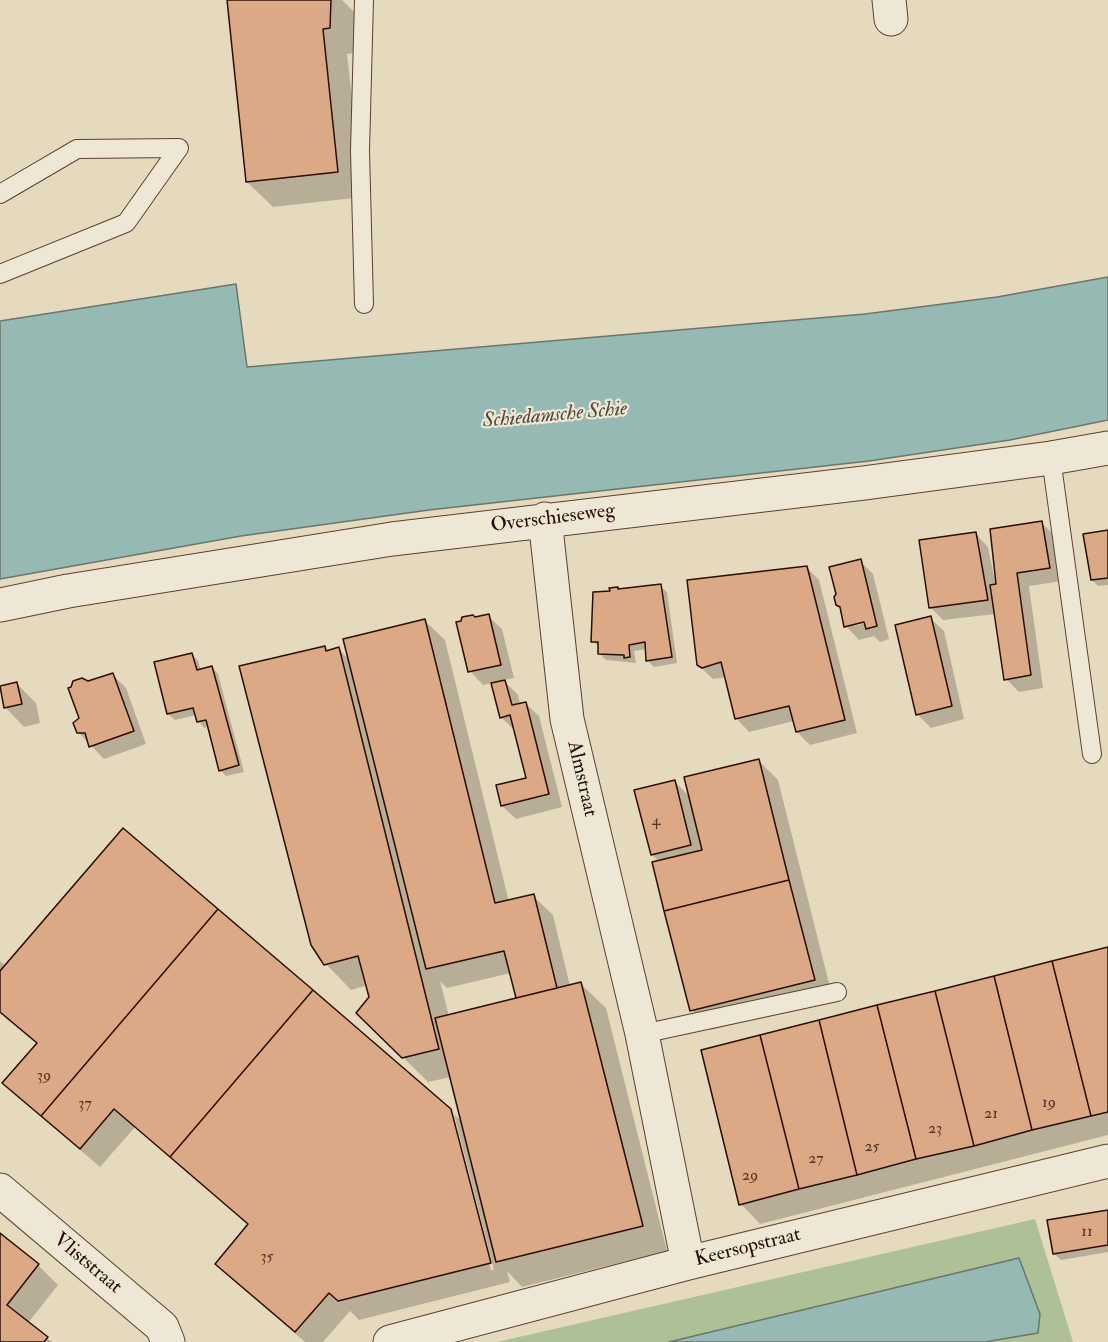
<!DOCTYPE html>
<html>
<head>
<meta charset="utf-8">
<style>
	body { margin:0 }
	canvas { display:block; background:#e6dabe }
</style>
</head>
<body>
<canvas width="1108" height="1342"></canvas>
<script>
const ctx = document.querySelector('canvas').getContext('2d');
ctx.lineJoin = 'round';
function paint(path, color) { ctx.fillStyle = color; ctx.fill(path, 'evenodd'); }
const poly = rows => new Path2D(rows.map(r => 'M' + r).join(''));
function trace(path, color, width, dash) { ctx.strokeStyle = color; ctx.lineWidth = width; ctx.lineCap = dash ? 'butt' : 'round'; ctx.setLineDash(dash || []); ctx.stroke(path); }
function label(font, color, halo, rows, align = 'center') {
  ctx.font = font + ' "IM FELL Double Pica",serif'; ctx.lineWidth = 4.5; ctx.setLineDash([]); ctx.textBaseline = 'middle'; ctx.strokeStyle = halo; ctx.fillStyle = color; for (const [text, x, y, turn = 0] of rows) {
    ctx.save(); ctx.translate(x, y); ctx.rotate((+turn || 0) * Math.PI / 180); ctx.textAlign = isNaN(turn) ? turn : align; if (halo) ctx.strokeText(text, 0, 0); ctx.fillText(text, 0, 0); ctx.restore();
  }
}
paint(poly([
	[1035,1219,1073,1342,986,1342,1038,1333,1040,1314,1019,1258,669,1342,497,1342]
]), '#aec196');
const water = poly([
	[1108,277,1108,420,1010,440,869,461,429,510,241,536,0,579,0,321,236,284,247,367,865,314,997,297,1108,277],
	[1019,1258,1040,1314,1038,1333,985,1342,669,1342,1019,1258]
]);
paint(water, '#96bab3');
trace(water, '#6b756c', 1.5);
paint(poly([
	[228,0,342,0,356,14,355,53,347,54,363,197,273,207,247,182],
	[1042,523,1055,536,1062,581,1029,586,1043,688,1019,692,1006,679,995,614,943,620,930,607,975,533,988,547,996,586],
	[1108,531,1108,585,1098,586,1092,580],
	[860,561,873,574,889,639,880,642,874,636,859,640,846,626,842,609,837,605],
	[871,619,872,622,853,626,853,623],
	[806,567,819,580,857,733,810,745,797,732,794,721,749,732,736,718,726,677,713,679,699,666],
	[660,586,667,592,677,663,654,667,648,661,647,649,634,651,636,663,606,660,600,654,600,648,593,641,619,591],
	[488,616,502,629,514,678,503,680,518,695,520,704,525,703,539,716,562,807,516,819,502,806,528,779,514,730,501,717,492,683,483,685,470,671,475,618],
	[930,618,944,631,964,719,931,728,917,714],
	[425,621,445,640,509,902,533,896,553,915,570,986,580,983,606,1008,667,1251,522,1287,507,1271,510,1282,359,1320,350,1311,323,1342,305,1342,236,1283,217,1264,249,1225,135,1127,100,1167,24,1102,4,1083,37,1044,0,1013,0,961,6,966,450,1109,491,1270,494,1270,454,1114,462,1122,451,1077,428,1082,358,1013,371,998,368,985,351,990,326,964,325,647,329,651,339,649,349,660],
	[511,973,519,999,449,1016,440,981,447,988],
	[192,654,198,661,201,670,212,667,218,674,244,772,226,776,220,770,209,726,204,728,198,721,196,715,175,720,168,714],
	[113,675,126,688,146,744,104,759,78,732,81,718],
	[16,683,36,703,40,723,24,727,5,707],
	[758,760,778,780,833,999,711,1030,692,1010,660,862,652,855,674,781,690,797],
	[1108,949,1108,1135,760,1224,741,1204],
	[1108,1211,1108,1252,1061,1260,1054,1254],
	[0,1235,38,1265,58,1285,28,1323,52,1342,0,1342]
]), '#0003');
const building = poly([
	[227,0,331,0,330,28,323,29,338,172,246,182,227,0],
	[1042,521,1050,568,1017,573,1031,675,1004,680,990,585,996,584,990,529,1042,521],
	[1108,530,1108,578,1091,580,1083,534,1108,530],
	[976,532,988,600,929,608,919,540,976,532],
	[861,559,877,626,866,629,864,622,844,627,840,607,836,605,834,597,836,594,829,567,861,559],
	[807,566,845,720,796,732,789,706,735,719,721,662,702,668,697,665,687,580,807,566],
	[661,584,672,657,646,661,645,642,629,645,630,657,624,658,624,655,598,654,598,642,591,642,593,592,610,591,609,588,618,587,618,589,661,584],
	[489,614,501,665,468,672,456,622,461,621,462,617,473,615,475,617,489,614],
	[931,616,952,706,916,715,895,625,931,616],
	[425,619,495,903,534,894,557,988,516,998,504,951,426,969,343,639,425,619],
	[325,646,326,651,339,647,439,1049,402,1058,356,1013,369,997,358,956,324,965,311,945,239,666,325,646],
	[192,653,197,670,212,666,239,765,219,771,206,720,197,722,193,708,167,714,154,662,192,653],
	[113,673,134,731,89,747,85,733,77,733,73,723,79,718,68,688,71,687,73,681,82,678,88,681,113,673],
	[505,680,512,705,526,702,549,794,501,806,496,785,526,778,510,715,500,718,491,683,505,680],
	[17,682,22,704,4,708,0,686,17,682],
	[759,759,789,880,664,911,652,862,702,850,684,777,759,759],
	[675,780,691,845,651,855,634,790,675,780],
	[123,828,218,909,41,1116,2,1083,37,1043,0,1012,0,971,123,828],
	[789,880,815,980,690,1011,664,911,789,880],
	[218,909,313,990,170,1157,114,1109,80,1149,41,1116,218,909],
	[1108,947,1108,1112,1091,1116,1052,961,1108,947],
	[1052,961,1091,1116,1032,1130,994,976,1052,961],
	[994,976,1032,1130,974,1146,935,991,994,976],
	[581,982,643,1226,496,1262,435,1018,581,982],
	[313,990,451,1109,491,1263,338,1301,329,1293,295,1332,215,1264,248,1224,170,1157,313,990],
	[935,991,974,1146,916,1159,877,1005,935,991],
	[877,1005,916,1159,857,1175,819,1020,877,1005],
	[819,1020,857,1175,799,1189,760,1035,819,1020],
	[760,1035,799,1189,739,1205,701,1050,760,1035],
	[1108,1210,1108,1245,1053,1254,1047,1220,1108,1210],
	[0,1233,39,1264,7,1305,48,1337,44,1342,0,1342,0,1233]
]);
paint(building, '#dca986');
trace(building, '#2b0e01', 1.5);
const lane = poly([
	[364,0,360,151,364,304],
	[0,194,77,149,179,148,126,223,0,274],
	[1051,458,1092,754],
	[642,1034,837,992]
]);
const street = poly([
	[889,0,891,19],
	[545,519,567,719,642,1034,688,1263],
	[0,605,68,591,392,539,864,483,1051,458,1108,448],
	[0,1190,162,1327,168,1342],
	[390,1342,688,1263,1108,1161]
]);
trace(lane, '#5a4130', 20);
trace(street, '#5a4130', 35);
trace(lane, '#efe7d5', 18);
trace(street, '#efe7d5', 33);
label('16px', '#573522', null, [
	["4",656,822],
	["39",44,1077],
	["19",1049,1104],
	["37",85,1105],
	["21",991,1115],
	["23",935,1130],
	["25",872,1148],
	["27",816,1160],
	["29",750,1177],
	["11",1087,1233],
	["35",267,1258]
]);
label('20px', '#2b0e01', '#efe7d5', [
	["Overschieseweg",553,519,-7],
	["Almstraat",581,779,77],
	["Keersopstraat",748,1248,-14],
	["Vliststraat",87,1264,40]
]);
label('italic 21px', '#504a3f', '#efe7d5', [
	["Schiedamsche Schie",555,416,-5]
]);
</script>
</body>
</html>
